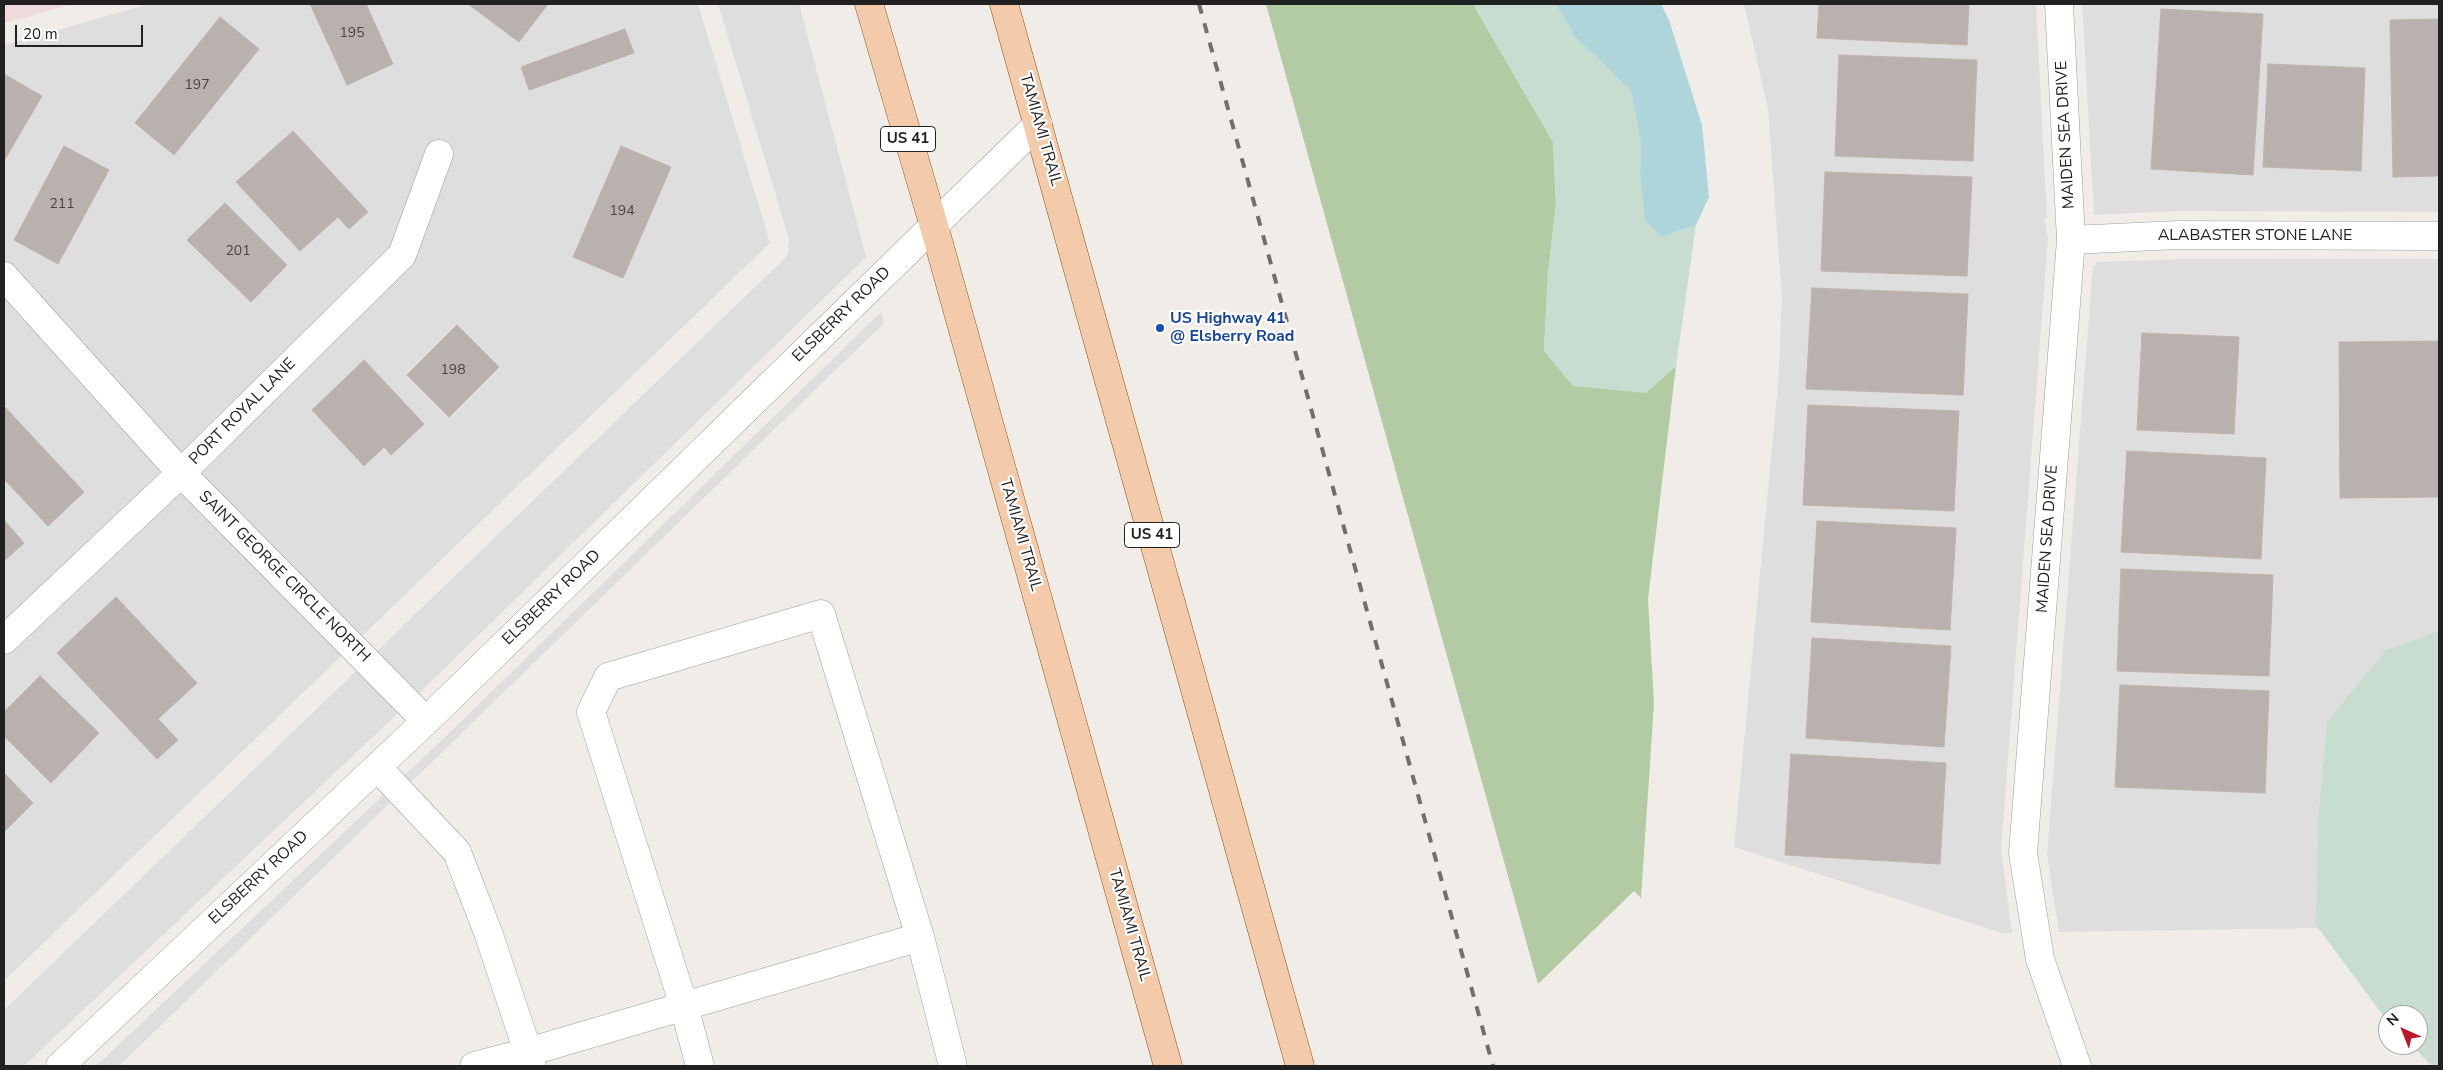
<!DOCTYPE html>
<html>
<head>
<meta charset="utf-8">
<style>
	body { margin:0 }
	#map { position:relative; width:2443px; height:1070px; overflow:hidden; background:#f0ede9; font-family:"Nunito Sans",sans-serif }
	canvas { display:block }
	.frame { position:absolute; inset:0; border:5px solid #212121; pointer-events:none }
	.north { position:absolute; left:2378px; top:1005px; width:50px; height:50px; box-sizing:border-box; background:#fff; border:1px solid #a6a6a6; border-radius:50%; rotate:316deg; font-size:14px; font-weight:700; line-height:20px; text-align:center; color:#212121 }
	.north::after { content:''; display:block; margin:auto; width:18px; height:22px; background:#bd152a; clip-path:polygon(50% 0,100% 100%,50% 72%,0 100%) }
	.scale { position:absolute; left:15px; top:25px; width:128px; height:22px; box-sizing:border-box; border:2px solid #212121; border-top:0; padding-left:6px; font-size:15px; line-height:18px; white-space:nowrap; color:#212121; -webkit-text-stroke:4px #fff; paint-order:stroke }
</style>
</head>
<body>
<div id="map">
<canvas width="2443" height="1070"></canvas>
<div class="frame"></div>
<div class="north">N</div>
<div class="scale">20 m</div>
</div>
<script>
const ctx = document.querySelector('canvas').getContext('2d');
ctx.lineJoin = 'round';
function paint(path, color) { ctx.fillStyle = color; ctx.fill(path, 'evenodd'); }
const poly = rows => new Path2D(rows.map(r => 'M' + r).join(''));
function trace(path, color, width, dash) { ctx.strokeStyle = color; ctx.lineWidth = width; ctx.lineCap = dash ? 'butt' : 'round'; ctx.setLineDash(dash || []); ctx.stroke(path); }
function label(font, color, halo, rows, align = 'center') {
  ctx.font = font + ' "Nunito Sans",sans-serif'; ctx.lineWidth = 4.5; ctx.setLineDash([]); ctx.textBaseline = 'middle'; ctx.strokeStyle = halo; ctx.fillStyle = color; for (const [text, x, y, turn = 0] of rows) {
    ctx.save(); ctx.translate(x, y); ctx.rotate((+turn || 0) * Math.PI / 180); ctx.textAlign = isNaN(turn) ? turn : align; if (halo) ctx.strokeText(text, 0, 0); ctx.fillText(text, 0, 0); ctx.restore();
  }
}
paint(poly([
	[149,4,698,4,770,243,4,981,4,45],
	[718,4,799,4,866,257,409,703,24,1066,4,1066,4,1010,784,259,788,253,789,239],
	[1744,4,2036,4,2047,218,2044,218,2048,238,2001,849,2012,933,2002,933,1734,847,1778,385,1782,299,1768,109],
	[2082,4,2439,4,2439,212,2176,211,2094,215],
	[2181,259,2439,259,2439,631,2386,650,2327,721,2318,820,2318,928,2059,932,2047,855,2093,265,2096,265,2096,262],
	[881,312,884,323,119,1066,96,1066,443,739]
]), '#dfdede');
paint(poly([
	[4,4,73,4,4,23]
]), '#efdadc');
paint(poly([
	[1266,4,1473,4,1553,142,1556,205,1548,274,1544,351,1646,392,1676,366,1648,599,1654,704,1641,898,1634,891,1538,984]
]), '#b3cba2');
paint(poly([
	[1473,4,1555,4,1574,31,1571,33,1631,91,1641,143,1640,177,1645,221,1662,237,1696,225,1676,366,1646,393,1573,386,1544,351,1548,274,1556,205,1553,142],
	[2439,631,2439,1066,2432,1066,2411,1045,2418,1045,2418,1015,2388,1015,2388,1022,2316,925,2318,820,2327,721,2386,650]
]), '#c7ddd0');
paint(poly([
	[1555,4,1661,4,1669,20,1702,125,1709,197,1696,225,1662,237,1645,221,1640,177,1641,143,1631,91,1571,33,1573,31]
]), '#aed5d9');
const building = poly([
	[310,4,366,4,393,64,347,85,310,4],
	[468,4,548,4,519,42,468,4],
	[1819,4,1969,4,1967,45,1817,38,1819,4],
	[2161,9,2263,14,2253,175,2151,169,2161,9],
	[220,17,259,49,174,155,135,123,220,17],
	[2439,19,2439,176,2393,177,2390,20,2439,19],
	[625,29,634,53,529,90,521,67,625,29],
	[1839,55,1977,60,1973,161,1835,156,1839,55],
	[2268,64,2365,68,2361,171,2263,167,2268,64],
	[4,74,42,96,4,161,4,74],
	[293,131,368,212,349,229,338,217,300,251,236,182,293,131],
	[64,146,109,170,58,264,14,240,64,146],
	[621,146,671,167,623,278,573,257,621,146],
	[1825,172,1972,177,1967,276,1821,271,1825,172],
	[225,203,287,265,251,302,187,240,225,203],
	[1812,288,1968,294,1963,395,1806,389,1812,288],
	[457,325,499,367,449,417,407,375,457,325],
	[2142,333,2239,337,2234,434,2137,430,2142,333],
	[2439,341,2439,497,2340,498,2339,342,2439,341],
	[364,360,424,424,391,455,384,447,364,466,312,410,364,360],
	[1808,405,1959,411,1954,511,1803,505,1808,405],
	[4,406,84,492,48,526,4,479,4,406],
	[2127,451,2266,458,2261,559,2121,552,2127,451],
	[4,520,24,543,4,561,4,520],
	[1817,521,1956,528,1950,630,1811,622,1817,521],
	[2121,569,2273,575,2269,676,2117,671,2121,569],
	[116,597,197,683,158,719,178,740,157,759,57,653,116,597],
	[1812,638,1951,646,1944,747,1806,738,1812,638],
	[40,676,99,733,51,783,4,736,4,712,40,676],
	[2120,685,2269,691,2265,793,2115,787,2120,685],
	[1791,754,1946,763,1940,864,1785,855,1791,754],
	[4,773,33,803,4,832,4,773]
]);
paint(building, '#b9b1ae');
trace(building, '#c1b3ac', 1);
const minor = poly([
	[2059,4,2071,240,2023,853,2040,959,2077,1066],
	[2071,240,2178,235,2439,236],
	[4,276,181,473,426,721],
	[4,640,181,473,402,255,439,154],
	[377,767,457,852,489,935,528,1052,920,937,953,1066],
	[60,1066,426,721,1038,124],
	[474,1066,528,1052,532,1066],
	[700,1066,684,1006,591,712,608,677,821,614,920,937]
]);
const major = poly([
	[869,4,934,226,1168,1066],
	[1004,4,1300,1066]
]);
trace(minor, '#9e9e9e', 29);
trace(major, '#8e5410', 29);
trace(minor, '#fff', 28);
trace(major, '#f3cbab', 28);
trace(poly([
	[1199,4,1493,1066]
]), '#6f6f6f', 4, [10, 10]);
for (const [x, y, r, color] of [
	[1160,328,5,"#1a4fb4"]
]) { const dot = new Path2D(); dot.arc(x, y, r, 0, 2 * Math.PI); ctx.fillStyle = color; ctx.fill(dot); trace(dot, '#fff', 2); }
label('14px', '#474544', null, [
	["195",352,34],
	["197",197,86],
	["211",62,205],
	["194",622,212],
	["201",238,252],
	["198",453,371]
]);
for (const [x, y, w] of [
	[908,139,55],
	[1152,535,55]
]) { const box = new Path2D(); box.roundRect(x - w / 2, y - 12.5, w, 25, 4); ctx.fillStyle = '#fff'; ctx.fill(box); trace(box, '#212121', 1); }
label('bold 15px', '#212121', null, [
	["US 41",908,139],
	["US 41",1152,535]
]);
label('16px', '#212121', '#fff', [
	["TAMIAMI TRAIL",1040,130,74],
	["MAIDEN SEA DRIVE",2066,135,-93],
	["ALABASTER STONE LANE",2255,236],
	["ELSBERRY ROAD",842,315,-44],
	["PORT ROYAL LANE",243,412,-45],
	["TAMIAMI TRAIL",1020,535,74],
	["MAIDEN SEA DRIVE",2048,539,-86],
	["SAINT GEORGE CIRCLE NORTH",284,577,45],
	["ELSBERRY ROAD",552,598,-44],
	["ELSBERRY ROAD",259,878,-43],
	["TAMIAMI TRAIL",1129,925,74]
]);
label('bold 16px', '#164399', '#fff', [
	["US Highway 41",1170,319],
	["@ Elsberry Road",1170,337]
], 'left');
</script>
</body>
</html>
